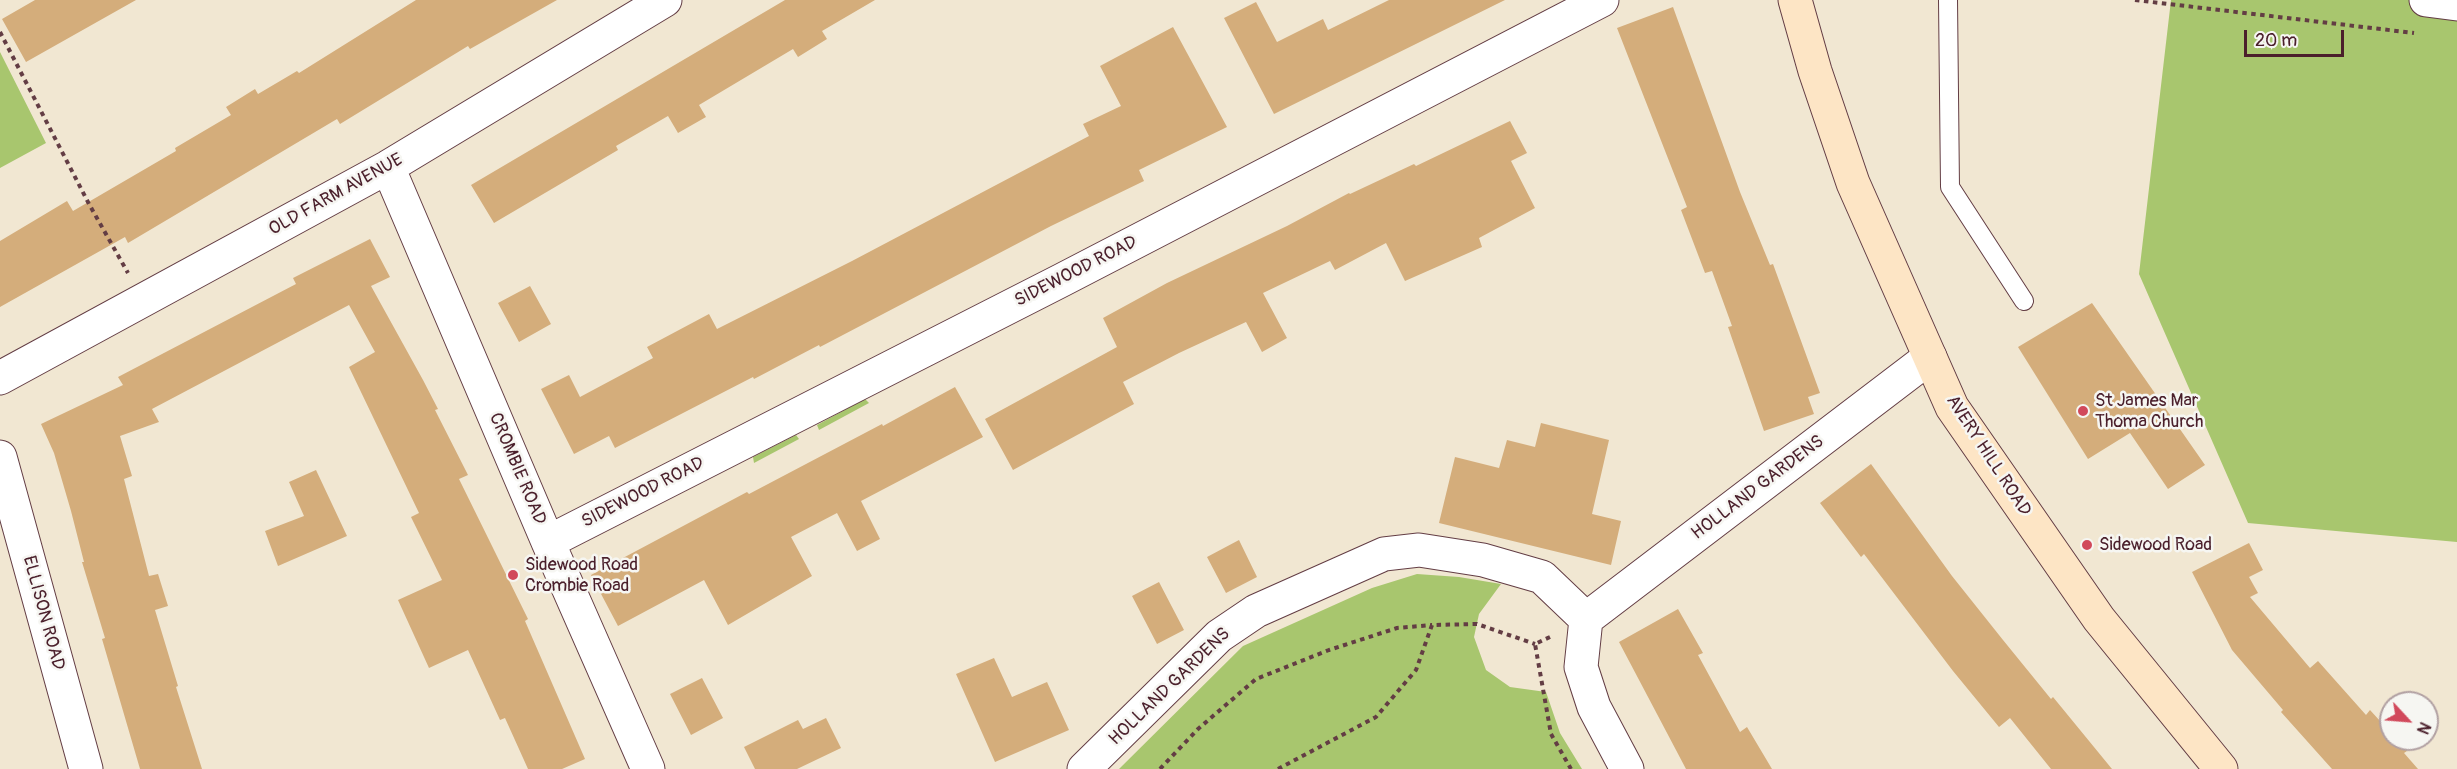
<!DOCTYPE html>
<html>
<head>
<meta charset="utf-8">
<style>
	body { margin:0 }
	#map { position:relative; width:2457px; height:769px; overflow:hidden; background:#f1e7d2; font-family:Pangolin,sans-serif }
	canvas { display:block }
	.north { position:absolute; left:2379px; top:691px; width:60px; height:60px; box-sizing:border-box; background:#f6f6f2; border:2px solid #b1a0a2; border-radius:50%; rotate:116deg; font-size:16px; font-weight:700; line-height:24px; text-align:center; color:#4a1f2b }
	.north::after { content:''; display:block; margin:auto; width:21px; height:27px; background:#d1495b; clip-path:polygon(50% 0,100% 100%,50% 72%,0 100%) }
	.scale { position:absolute; left:2244px; top:30px; width:100px; height:27px; box-sizing:border-box; border:3px solid #4a1f2b; border-top:0; padding-left:8px; font-size:18px; line-height:21px; white-space:nowrap; color:#4a1f2b; -webkit-text-stroke:4px #f6f6f2; paint-order:stroke }
</style>
</head>
<body>
<div id="map">
<canvas width="2457" height="769"></canvas>
<div class="north">N</div>
<div class="scale">20 m</div>
</div>
<script>
const ctx = document.querySelector('canvas').getContext('2d');
ctx.lineJoin = 'round';
function paint(path, color) { ctx.fillStyle = color; ctx.fill(path, 'evenodd'); }
const poly = rows => new Path2D(rows.map(r => 'M' + r).join(''));
function trace(path, color, width, dash) { ctx.strokeStyle = color; ctx.lineWidth = width; ctx.lineCap = dash ? 'butt' : 'round'; ctx.setLineDash(dash || []); ctx.stroke(path); }
function label(font, color, halo, rows, align = 'center') {
  ctx.font = font + ' Pangolin,sans-serif'; ctx.lineWidth = 5; ctx.setLineDash([]); ctx.textBaseline = 'middle'; ctx.strokeStyle = halo; ctx.fillStyle = color; for (const [text, x, y, turn = 0] of rows) {
    ctx.save(); ctx.translate(x, y); ctx.rotate((+turn || 0) * Math.PI / 180); ctx.textAlign = isNaN(turn) ? turn : align; if (halo) ctx.strokeText(text, 0, 0); ctx.fillText(text, 0, 0); ctx.restore();
  }
}
paint(poly([
	[2171,0,2457,0,2457,542,2248,523,2139,274],
	[0,52,46,143,0,168],
	[865,399,869,403,819,430,817,425],
	[796,435,799,439,754,463,753,457],
	[1417,574,1459,577,1501,584,1479,614,1474,637,1486,670,1510,687,1546,692,1560,733,1582,769,1119,769,1243,646,1372,588]
]), '#a8c66e');
paint(poly([
	[35,0,136,0,26,62,2,19],
	[416,0,557,0,470,49,468,46,340,124,337,119,128,243,125,237,0,307,0,241,67,201,73,211,176,151,175,148,231,115,226,107,255,89,258,94,297,71,299,73],
	[785,0,875,0,822,31,827,39,798,57,793,49,699,105,706,117,678,133,668,116,616,146,618,150,494,223,471,185],
	[1389,0,1505,0,1274,114,1224,18,1256,2,1277,42,1323,19,1328,30],
	[1673,7,1740,192,1770,265,1773,264,1820,393,1808,397,1814,414,1764,431,1728,327,1732,326,1712,271,1705,273,1681,210,1687,207,1617,28],
	[1173,27,1227,127,1139,170,1144,181,1051,226,820,347,819,345,754,379,753,377,615,448,609,436,574,454,541,389,569,375,580,397,653,358,647,347,709,314,717,329,852,261,1089,136,1083,124,1121,106,1100,66],
	[1510,121,1527,153,1511,161,1535,208,1479,238,1482,247,1405,281,1386,243,1335,270,1330,261,1263,293,1287,338,1262,352,1246,322,1179,353,1123,382,1134,404,1013,470,985,419,1117,347,1103,318,1167,283,1287,226,1349,193,1350,194,1414,164,1416,166],
	[370,239,390,277,371,286,423,380,438,409,435,410,468,475,459,479,528,619,525,621,585,759,562,769,528,769,505,718,500,720,468,650,429,668,398,600,442,580,411,517,419,513,349,367,375,352,349,305,152,409,159,422,120,436,132,476,124,479,149,576,158,574,168,606,155,610,178,686,176,687,202,769,140,769,102,639,105,638,82,562,84,562,71,511,54,453,41,424,123,385,118,377,296,284,293,278],
	[530,286,551,324,519,342,498,303],
	[2092,303,2205,465,2168,489,2130,433,2088,459,2018,347],
	[955,387,983,437,861,501,880,539,857,551,837,513,791,537,812,576,728,625,704,580,618,626,591,575,747,492,749,494,882,424,883,426],
	[1541,423,1609,440,1592,514,1621,521,1611,565,1439,523,1455,457,1499,468,1507,440,1535,447],
	[1871,464,1952,576,2003,640,2051,699,2053,697,2112,769,2051,769,2010,718,1999,727,1953,671,1864,554,1861,557,1820,503],
	[316,470,347,536,278,566,265,531,304,516,289,482],
	[1239,540,1257,577,1226,593,1207,557],
	[2249,543,2263,570,2249,577,2258,593,2250,597,2310,668,2318,661,2366,715,2370,710,2391,733,2391,739,2396,739,2407,751,2404,753,2418,769,2332,769,2281,712,2283,710,2232,650,2192,572],
	[1159,582,1184,630,1157,644,1132,596],
	[1678,609,1703,653,1698,655,1740,732,1747,727,1772,769,1686,769,1619,642],
	[994,658,1012,697,1047,682,1069,730,995,762,956,674],
	[702,678,723,718,691,735,670,694],
	[826,718,841,748,797,769,755,769,744,747,798,720,803,729]
]), '#d4ad7b');
const lane = poly([
	[1948,0,1950,187,2024,301]
]);
const street = poly([
	[2426,0,2457,4],
	[388,167,548,542,648,769],
	[0,378,388,167,665,0],
	[0,457,86,769],
	[548,542,1062,280,1602,0],
	[1084,769,1219,636,1256,611,1384,554,1419,550,1483,560,1542,577,1586,619],
	[1627,769,1594,707,1581,667,1586,619,1930,357]
]);
const secondary = poly([
	[1795,0,1815,71,1853,183,1952,407,2099,619,2221,769]
]);
trace(lane, '#633d44', 20);
trace(street, '#633d44', 35);
trace(secondary, '#633d44', 35);
trace(poly([
	[2135,0,2414,33],
	[0,32,89,204,128,273],
	[1550,637,1535,644,1551,734,1571,769],
	[1160,769,1198,729,1256,679,1329,650,1397,628,1432,625],
	[1278,769,1376,717,1416,670,1432,625,1477,624,1535,644]
]), '#633d44', 4, [4.5, 4.5]);
trace(lane, '#fff', 18);
trace(street, '#fff', 33);
trace(secondary, '#fde5c5', 33);
for (const [x, y, r, color] of [
	[2083,411,6,"#d1495b"],
	[2087,545,6,"#d1495b"],
	[513,575,6,"#d1495b"]
]) { const dot = new Path2D(); dot.arc(x, y, r, 0, 2 * Math.PI); ctx.fillStyle = color; ctx.fill(dot); trace(dot, '#f6f6f2', 2); }
label('18px', '#4a1f2b', '#f6f6f2', [
	["OLD FARM AVENUE",336,195,-29],
	["SIDEWOOD ROAD",1076,272,-27],
	["AVERY HILL ROAD",1988,456,57],
	["CROMBIE ROAD",517,469,67],
	["HOLLAND GARDENS",1758,488,-37],
	["SIDEWOOD ROAD",643,493,-27],
	["ELLISON ROAD",43,613,75],
	["HOLLAND GARDENS",1170,687,-44]
]);
label('18px', '#4a1f2b', '#f6f6f2', [
	["St James Mar",2095,401],
	["Thoma Church",2095,422],
	["Sidewood Road",2099,545],
	["Sidewood Road",525,565],
	["Crombie Road",525,586]
], 'left');
</script>
</body>
</html>
